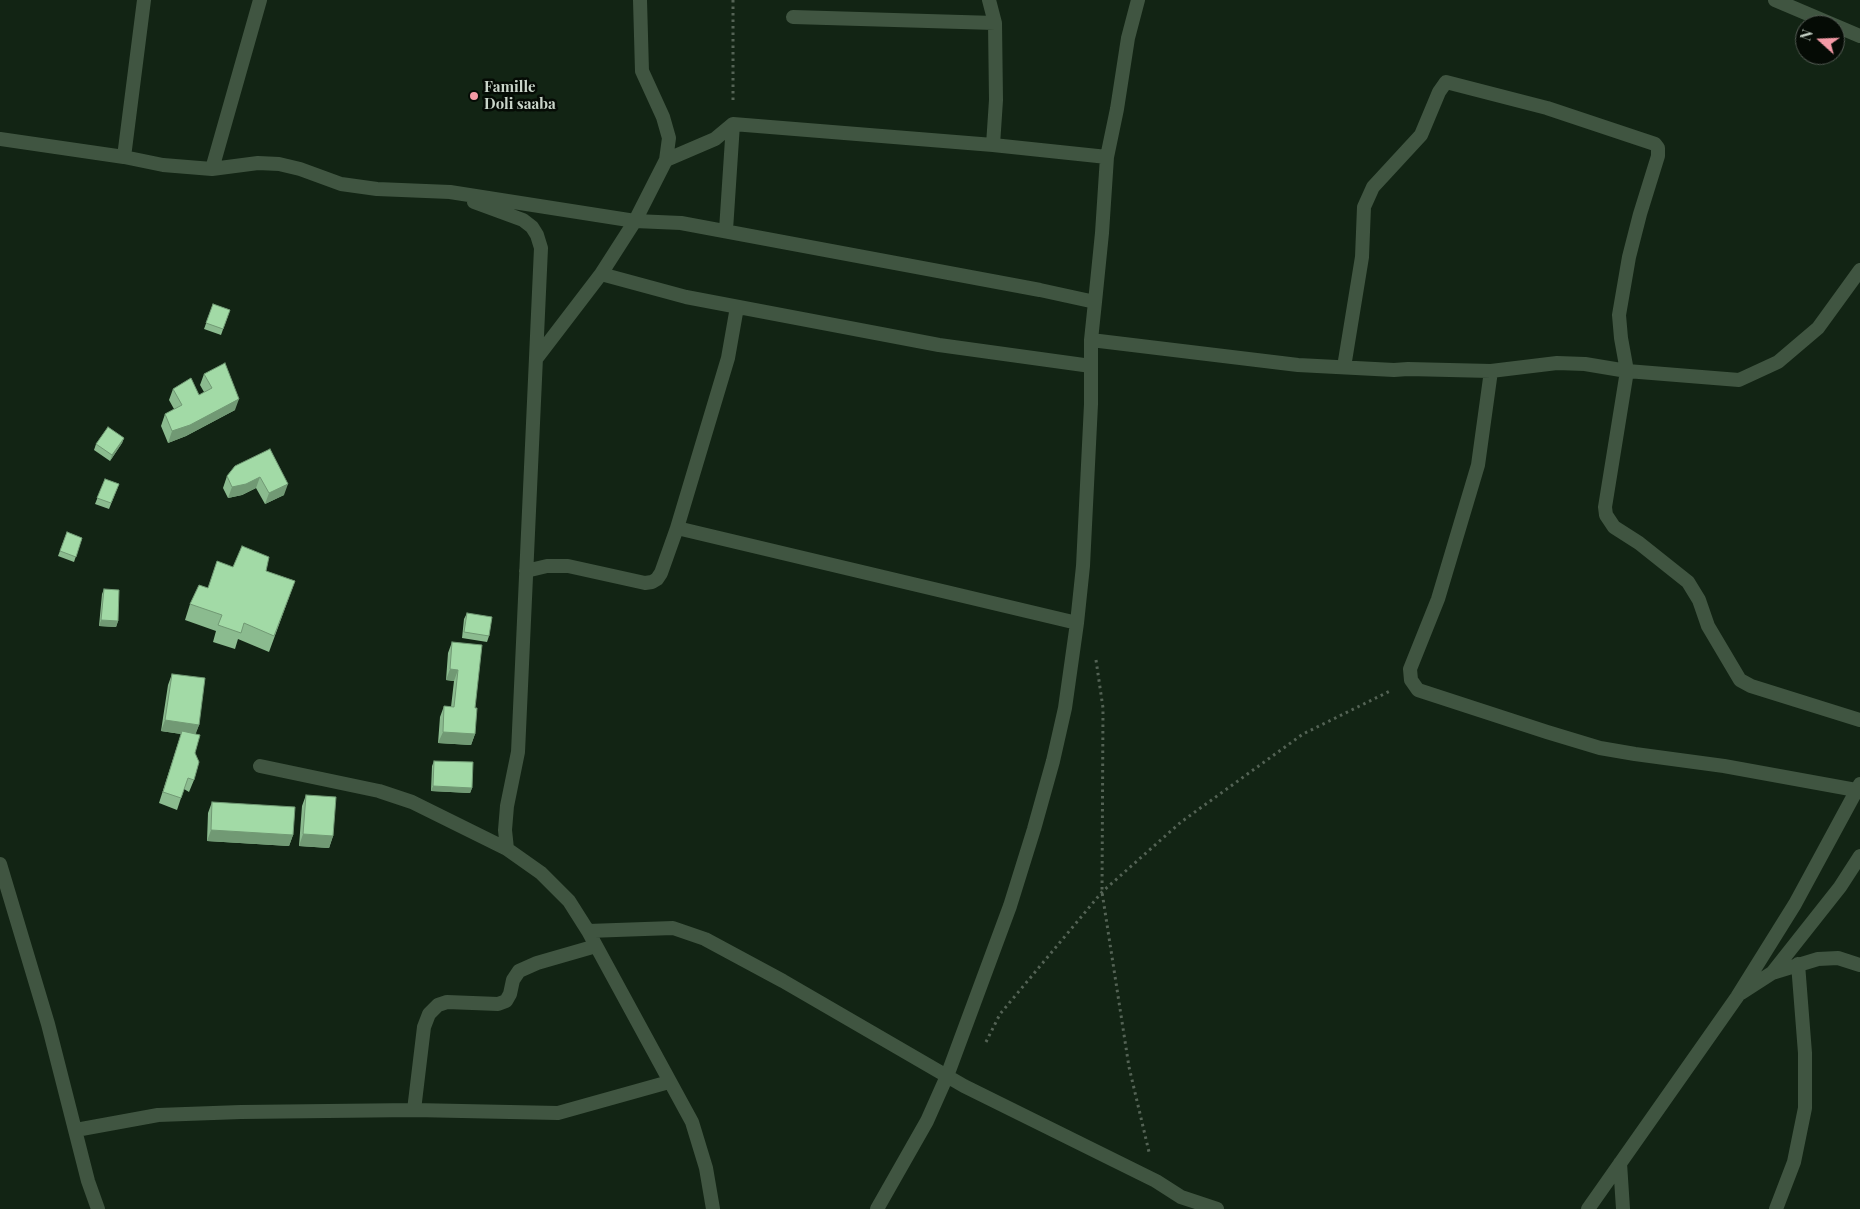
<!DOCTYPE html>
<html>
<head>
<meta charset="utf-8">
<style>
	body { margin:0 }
	#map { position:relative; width:1860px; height:1209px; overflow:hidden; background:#122414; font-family:"Playfair Display",serif }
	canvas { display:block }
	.north { position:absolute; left:1795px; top:15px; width:50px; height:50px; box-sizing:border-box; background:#050b05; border:1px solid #545c54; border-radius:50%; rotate:290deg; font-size:14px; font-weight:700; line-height:20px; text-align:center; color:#cad5ca }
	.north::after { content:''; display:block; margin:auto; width:18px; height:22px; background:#f49aa6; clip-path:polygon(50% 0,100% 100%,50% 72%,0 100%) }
</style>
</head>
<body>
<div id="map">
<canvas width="1860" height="1209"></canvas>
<div class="north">N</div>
</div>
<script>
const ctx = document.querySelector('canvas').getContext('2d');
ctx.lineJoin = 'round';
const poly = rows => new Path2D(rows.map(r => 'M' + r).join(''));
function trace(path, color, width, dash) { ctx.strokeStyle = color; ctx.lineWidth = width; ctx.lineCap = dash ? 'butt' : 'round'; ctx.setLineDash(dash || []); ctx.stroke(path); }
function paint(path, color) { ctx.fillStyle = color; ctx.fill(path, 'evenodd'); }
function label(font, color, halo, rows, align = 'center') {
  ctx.font = font + ' "Playfair Display",serif'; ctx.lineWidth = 5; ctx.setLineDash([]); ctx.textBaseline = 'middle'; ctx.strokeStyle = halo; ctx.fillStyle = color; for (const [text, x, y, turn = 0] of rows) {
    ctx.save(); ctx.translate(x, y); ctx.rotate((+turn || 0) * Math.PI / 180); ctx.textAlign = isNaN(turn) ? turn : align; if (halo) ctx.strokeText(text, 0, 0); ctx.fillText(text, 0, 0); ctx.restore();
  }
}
trace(poly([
	[733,0,733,103],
	[1096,660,1103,708,1102,892,1129,1067,1149,1152],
	[986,1042,1000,1014,1102,892,1181,822,1303,734,1392,690]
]), '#546355', 3, [2.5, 4]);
trace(poly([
	[989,0,995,23,996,100,993,145],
	[1775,0,1860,36],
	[793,17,995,23],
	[0,139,124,157,163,165,212,169,258,163,279,164,300,169,341,184,377,189,450,192,635,221,681,223,1040,290,1095,302,1091,340,1091,404,1083,566,1077,623,1065,708,1053,761,1034,829,1010,906,947,1076,927,1121,877,1209],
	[124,157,144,0],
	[666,160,715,139,733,124,993,145,1107,157],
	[212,169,260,0],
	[474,202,523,220,532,227,537,235,541,248,518,752,507,806,505,830,507,849],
	[726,230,733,124],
	[601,274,635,221,666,160,669,138,663,117,642,71,640,0],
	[1095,302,1102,233,1107,157,1117,109,1128,38,1138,0],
	[737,307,728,358,677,528,1077,623],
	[1091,340,1298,365,1394,370,1408,369,1491,371,1557,363,1585,364,1627,371,1739,380,1778,362,1818,328,1860,270],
	[536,359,601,274,686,297,939,345,1091,366],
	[1344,367,1362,257,1364,207,1373,187,1421,135,1439,92,1446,82,1547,108,1655,144,1658,148,1658,156,1640,214,1629,257,1619,315,1621,338,1627,371,1605,507,1606,515,1614,527,1639,543,1688,582,1699,600,1708,626,1740,680,1751,686,1860,720],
	[1491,371,1478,465,1438,599,1410,669,1411,680,1418,690,1547,732,1600,748,1635,754,1724,766,1856,790],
	[526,571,547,566,568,566,645,583,652,582,657,579,661,573,677,528],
	[260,766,379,791,412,802,507,849,541,873,569,901,588,931,692,1122,706,1168,713,1209],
	[0,864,48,1024,88,1181,98,1209],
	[588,931,673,928,705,939,783,981,964,1086,1156,1181,1181,1197,1217,1209],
	[1772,973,1840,887,1860,856],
	[1741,993,1772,973,1818,959,1838,958,1860,965],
	[414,1110,424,1027,429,1014,438,1005,447,1002,498,1004,506,1001,510,994,513,980,519,971,537,963,596,946],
	[76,1130,158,1115,241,1112,414,1110,558,1113,669,1082],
	[1620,1163,1623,1209],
	[1588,1209,1737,997,1795,904,1860,784],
	[1776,1209,1794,1162,1805,1108,1805,1053,1798,964]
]), '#405541', 14);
paint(poly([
	[213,304,230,310,221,335,204,329],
	[204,374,235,410,186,436,168,443,161,426,165,414,174,409,169,400,173,389,199,395,204,392,200,385],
	[124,438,122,443,110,461,94,450,96,444],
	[270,449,284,495,265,504,256,488,242,495,228,498,223,488,227,476],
	[105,479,119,484,109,509,95,504],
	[67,532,82,538,74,562,58,556],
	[233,567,266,571,295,581,269,652,238,639,235,649,213,642,216,631,185,620,190,604,208,588],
	[104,589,118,621,116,627,99,626,102,594],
	[467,613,489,636,487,642,462,638,464,619],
	[452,642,475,708,475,734,471,745,438,743,440,717,444,706,451,707,454,681,446,680,448,653],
	[172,674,199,725,195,734,194,780,189,792,184,789,177,810,159,803,181,734,161,731,168,685],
	[434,761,472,788,470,793,431,791,432,766],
	[306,795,333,836,329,848,299,846,302,806],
	[212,802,293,835,289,846,207,841,208,813]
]), '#8bbb8f');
paint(poly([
	[239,399,235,410,186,436,168,443,172,431],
	[124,438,122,443,110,461,112,455],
	[260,477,256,488,242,495,228,498,232,487],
	[288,484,284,495,265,504,269,493],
	[101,620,118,621,116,627,99,626],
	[450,669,458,670,454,681,446,680],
	[165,720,199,725,195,736,161,731],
	[443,732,475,734,471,745,438,743],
	[433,786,472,788,470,793,431,791],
	[211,830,293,835,289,846,207,841],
	[303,834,333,836,329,848,299,846]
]), '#719974');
const building = poly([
	[213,304,230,310,223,329,206,323,213,304],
	[225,363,239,399,190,425,172,431,165,414,182,405,173,389,191,378,199,395,212,388,204,374,225,363],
	[108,427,124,438,112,455,96,444,108,427],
	[270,449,288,484,269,493,260,477,246,484,232,487,227,476,235,466,270,449],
	[105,479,119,484,111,503,97,498,105,479],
	[67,532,82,538,76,557,60,551,67,532],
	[242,546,269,557,266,571,295,581,274,636,244,623,241,633,218,625,222,615,190,604,199,585,208,588,217,561,233,567,242,546],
	[104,589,119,590,118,621,101,620,104,589],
	[467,613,492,617,489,636,464,632,467,613],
	[452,642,482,645,475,708,477,708,475,734,443,732,444,706,454,707,458,670,450,669,452,642],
	[172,674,205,678,199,725,165,720,172,674],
	[182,731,200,735,195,753,199,762,194,780,188,778,181,798,163,792,182,731],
	[434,761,473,762,472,788,433,786,434,761],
	[306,795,336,797,333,836,303,834,306,795],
	[212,802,295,807,293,835,211,830,212,802]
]);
paint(building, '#a2daa6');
trace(building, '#719974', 1);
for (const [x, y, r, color] of [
	[474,96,5,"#f49aa6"]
]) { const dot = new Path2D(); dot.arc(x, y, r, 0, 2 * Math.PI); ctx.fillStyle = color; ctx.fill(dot); trace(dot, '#050b05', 2); }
label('bold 15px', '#cad5ca', '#050b05', [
	["Famille",484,87],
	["Doli saaba",484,104]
], 'left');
</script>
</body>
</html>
